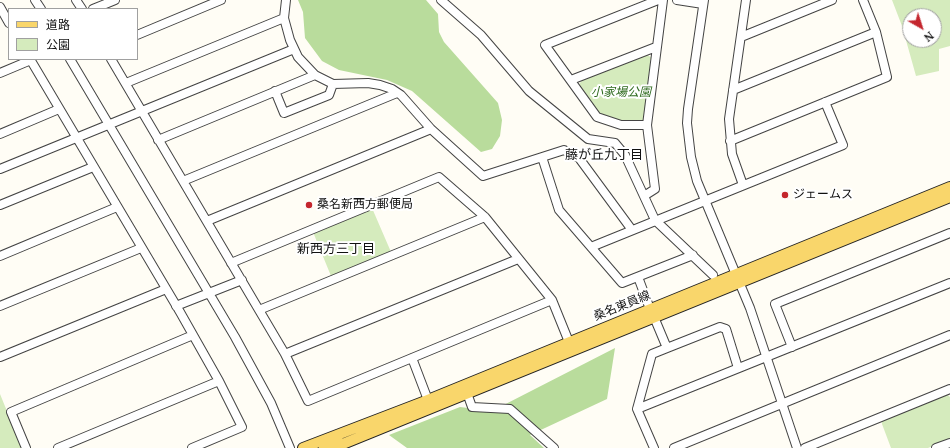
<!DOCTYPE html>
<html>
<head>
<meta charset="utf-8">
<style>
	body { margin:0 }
	#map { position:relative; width:950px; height:448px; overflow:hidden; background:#fffdf5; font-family:"Noto Serif","Noto Sans JP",serif }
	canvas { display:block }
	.legend { position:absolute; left:8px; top:8px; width:130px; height:52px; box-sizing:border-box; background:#fff; border:1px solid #a0a0a0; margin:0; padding:5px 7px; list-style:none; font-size:12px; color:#111 }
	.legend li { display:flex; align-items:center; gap:8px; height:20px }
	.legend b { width:20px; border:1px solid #a0a0a0 }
	.north { position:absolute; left:902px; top:8px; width:40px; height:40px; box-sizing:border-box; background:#fff; border:1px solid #a0a0a0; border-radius:50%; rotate:141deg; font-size:11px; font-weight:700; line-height:16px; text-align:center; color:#111 }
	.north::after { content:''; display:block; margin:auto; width:14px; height:18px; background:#c4262e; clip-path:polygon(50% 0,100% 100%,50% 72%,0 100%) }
</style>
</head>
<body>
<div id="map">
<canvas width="950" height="448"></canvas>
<ul class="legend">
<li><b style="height:5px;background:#f9d66b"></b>道路</li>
<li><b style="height:11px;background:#d5ebbd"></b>公園</li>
</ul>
<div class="north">N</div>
</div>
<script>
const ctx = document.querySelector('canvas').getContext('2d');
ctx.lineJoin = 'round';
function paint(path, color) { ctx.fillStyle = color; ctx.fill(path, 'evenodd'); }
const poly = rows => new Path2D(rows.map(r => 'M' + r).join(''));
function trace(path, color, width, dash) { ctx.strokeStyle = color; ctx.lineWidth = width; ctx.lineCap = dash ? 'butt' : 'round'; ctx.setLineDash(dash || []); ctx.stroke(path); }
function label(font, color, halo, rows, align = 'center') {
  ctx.font = font + ' "Noto Serif","Noto Sans JP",serif'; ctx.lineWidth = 4; ctx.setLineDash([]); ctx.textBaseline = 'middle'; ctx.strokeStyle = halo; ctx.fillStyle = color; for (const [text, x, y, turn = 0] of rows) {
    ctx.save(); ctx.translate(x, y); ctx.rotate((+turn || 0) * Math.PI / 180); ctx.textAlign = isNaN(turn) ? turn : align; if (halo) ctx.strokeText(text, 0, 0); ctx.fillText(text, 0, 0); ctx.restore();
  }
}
paint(poly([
	[892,0,950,0,950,46,939,49,939,71,916,76,902,26],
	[910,16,934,16,934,40,910,40],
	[647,55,651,57,645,119,642,122,622,121,600,114,578,86,582,80],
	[372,208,391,252,331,276,313,232],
	[0,394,22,448,0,448],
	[947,394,950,397,950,439,928,448,891,448,882,424,882,420]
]), '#d5ebbd');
paint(poly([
	[298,0,426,0,438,14,439,32,444,42,498,103,502,120,500,136,492,149,481,152,412,91,387,80,339,70,322,61,305,38,303,12],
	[615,348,607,399,530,435,544,448,407,448,389,435,460,407,492,411]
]), '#b9dc9c');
const minor = poly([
	[35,0,41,9],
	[76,0,82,9],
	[286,0,284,18,290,40,298,57,315,75,333,84,368,83,380,85,392,89,401,95,431,129,483,176,564,150,579,158,632,230],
	[441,0,481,35,529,91,588,139,615,143,625,155,655,220,713,275],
	[677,0,703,4],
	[704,0,688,109,687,123,691,157,697,181,750,308,797,448],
	[0,7,9,23],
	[93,9,115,0],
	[137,35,221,0],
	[741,37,832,0],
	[30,59,180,312,219,381,242,427,192,448],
	[70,59,235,337,271,403,290,448],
	[111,59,259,310,285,354,308,401,552,300],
	[0,73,31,60],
	[571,80,656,47],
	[126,83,284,18],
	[733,90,876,32],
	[275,91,284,113,329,95,333,84],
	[647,125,621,125,597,117,545,45,658,0],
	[0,134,59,109],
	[158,140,315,75],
	[730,141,887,77,876,32,863,0],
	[542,157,559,210,622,283,693,255],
	[0,169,294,49],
	[183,181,397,93],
	[743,185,732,154,729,119,746,0],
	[644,196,655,189,647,125,663,0],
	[0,205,93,167],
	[207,221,431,129],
	[591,247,843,145,825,102],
	[0,256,117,207],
	[231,263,439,177,485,217,552,300,569,342],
	[638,277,650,309],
	[0,306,141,248],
	[176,306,242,280],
	[259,310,485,217],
	[792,347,775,304,950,233],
	[667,348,720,327,726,329,738,368],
	[285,354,518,259],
	[0,357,166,289],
	[412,358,428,400],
	[467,393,472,407,510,409,554,448],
	[637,409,950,283],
	[26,448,11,412,193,335],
	[58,448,219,381],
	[654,448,637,409,652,354,667,348,654,317],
	[674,448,950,335],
	[805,448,950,389],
	[936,448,950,443]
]);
const major = poly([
	[303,448,423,402,950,187],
	[324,448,339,442],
	[333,448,950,197]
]);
trace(minor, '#444', 10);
trace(major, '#222', 12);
trace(minor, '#fff', 8);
trace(major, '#f9d66b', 10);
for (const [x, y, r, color] of [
	[785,195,4,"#c4262e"],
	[309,205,4,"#c4262e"]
]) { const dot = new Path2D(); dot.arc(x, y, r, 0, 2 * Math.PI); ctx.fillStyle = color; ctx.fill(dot); trace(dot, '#fff', 1.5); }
label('italic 12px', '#2f6b1f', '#fff', [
	["小家場公園",621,93]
]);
label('12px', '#111', '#fff', [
	["ジェームス",793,195],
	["桑名新西方郵便局",317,205]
], 'left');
label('12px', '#111', '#fff', [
	["桑名東員線",622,306,-22]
]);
label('13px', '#111', '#fff', [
	["藤が丘九丁目",604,155],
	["新西方三丁目",336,249]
]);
</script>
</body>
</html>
